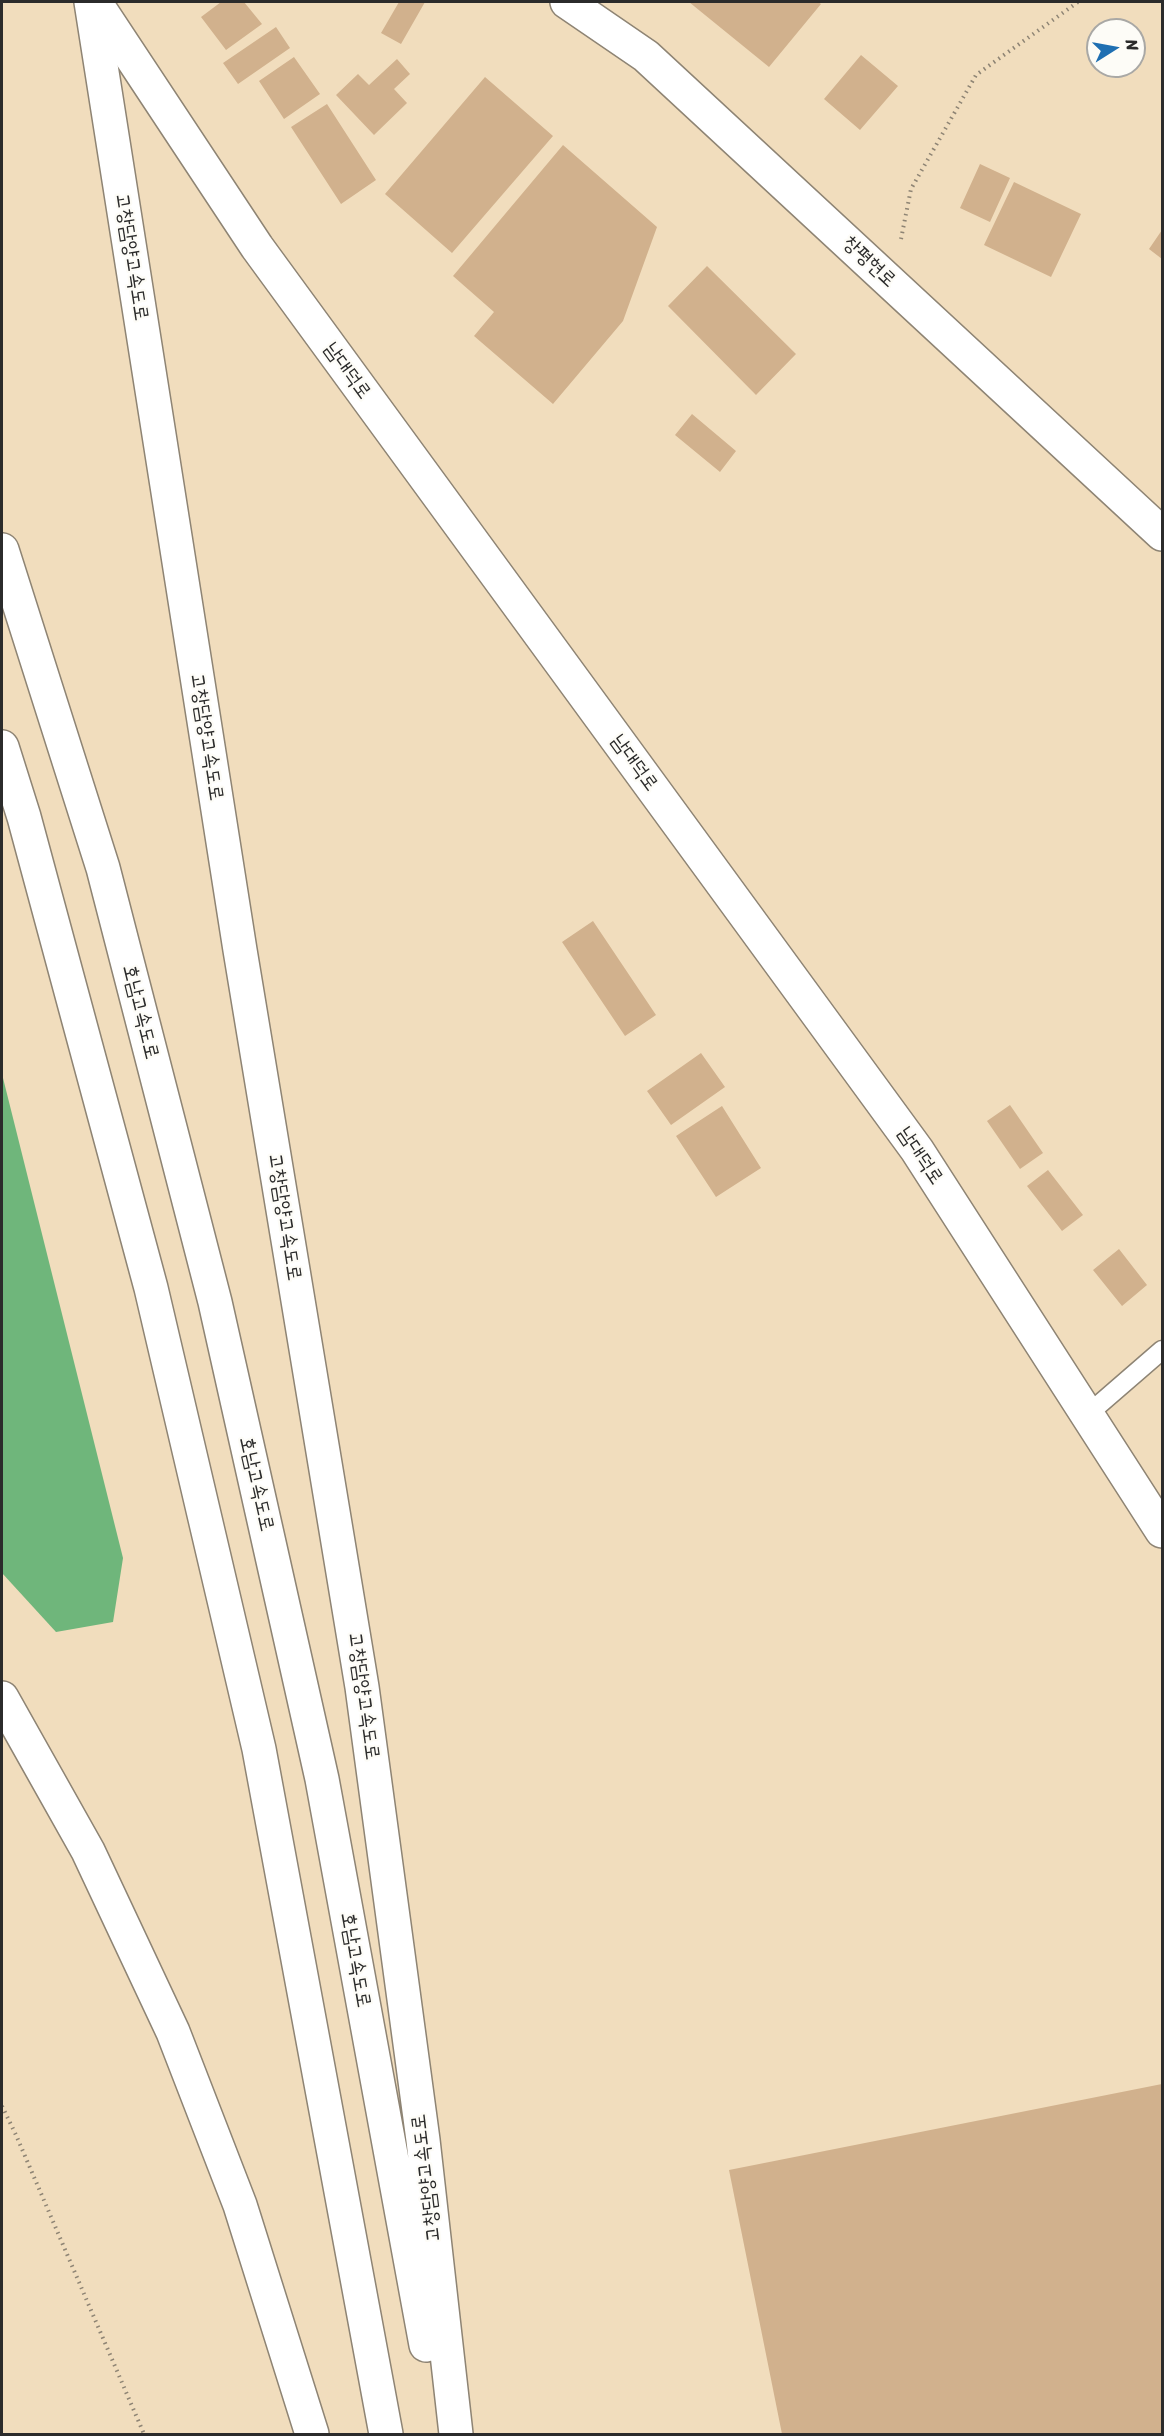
<!DOCTYPE html>
<html>
<head>
<meta charset="utf-8">
<style>
	body { margin:0 }
	#map { position:relative; width:1164px; height:2436px; overflow:hidden; background:#f1ddbd; font-family:Sriracha,sans-serif }
	canvas { display:block }
	.frame { position:absolute; inset:0; border:3px solid #2b2b2b; pointer-events:none }
	.north { position:absolute; left:1086px; top:18px; width:60px; height:60px; box-sizing:border-box; background:#fdfcf7; border:2px solid #a9a8a5; border-radius:50%; rotate:79deg; font-size:16px; font-weight:700; line-height:24px; text-align:center; color:#2b2b2b }
	.north::after { content:''; display:block; margin:auto; width:21px; height:27px; background:#1f6fb2; clip-path:polygon(50% 0,100% 100%,50% 72%,0 100%) }
</style>
</head>
<body>
<div id="map">
<canvas width="1164" height="2436"></canvas>
<div class="frame"></div>
<div class="north">N</div>
</div>
<script>
const ctx = document.querySelector('canvas').getContext('2d');
ctx.lineJoin = 'round';
function paint(path, color) { ctx.fillStyle = color; ctx.fill(path, 'evenodd'); }
const poly = rows => new Path2D(rows.map(r => 'M' + r).join(''));
function trace(path, color, width, dash) { ctx.strokeStyle = color; ctx.lineWidth = width; ctx.lineCap = dash ? 'butt' : 'round'; ctx.setLineDash(dash || []); ctx.stroke(path); }
function label(font, color, halo, rows, align = 'center') {
  ctx.font = font + ' Sriracha,"Poor Story",sans-serif'; ctx.lineWidth = 4.5; ctx.setLineDash([]); ctx.textBaseline = 'middle'; ctx.strokeStyle = halo; ctx.fillStyle = color; for (const [text, x, y, turn = 0] of rows) {
    ctx.save(); ctx.translate(x, y); ctx.rotate((+turn || 0) * Math.PI / 180); ctx.textAlign = isNaN(turn) ? turn : align; if (halo) ctx.strokeText(text, 0, 0); ctx.fillText(text, 0, 0); ctx.restore();
  }
}
paint(poly([
	[2,1074,123,1558,113,1622,56,1632,2,1573]
]), '#6fb67b');
paint(poly([
	[221,2,244,2,262,24,226,50,201,17],
	[399,2,425,2,401,44,381,33],
	[689,2,818,2,821,4,769,67],
	[276,27,290,48,238,84,223,63],
	[861,55,898,86,860,130,824,99],
	[294,57,320,94,284,119,259,81],
	[397,59,410,74,394,89,407,103,374,135,336,95,358,74,369,85],
	[485,77,553,136,452,253,385,194],
	[327,104,376,180,341,204,291,127],
	[563,145,657,227,623,321,553,404,474,336,494,312,453,276],
	[980,164,1010,178,990,222,960,208],
	[1014,182,1081,214,1051,277,984,245],
	[1162,230,1162,259,1149,249],
	[707,266,796,354,756,395,668,306],
	[692,414,736,451,720,472,675,435],
	[593,921,656,1015,625,1036,562,942],
	[701,1053,725,1087,671,1125,647,1091],
	[1010,1105,1043,1153,1020,1169,987,1121],
	[722,1106,761,1168,716,1197,676,1136],
	[1048,1170,1083,1215,1062,1231,1027,1186],
	[1119,1249,1147,1285,1122,1306,1093,1270],
	[1162,2084,1162,2434,782,2434,729,2170]
]), '#d1b18d');
const service = poly([
	[1087,1415,1162,1350]
]);
const secondary = poly([
	[95,2,257,247,917,1150,1162,1531],
	[567,2,646,56,1162,534]
]);
const motorway = poly([
	[91,2,240,950,362,1687,423,2140,456,2434],
	[2,550,103,868,215,1302,322,1779,426,2345],
	[2,747,24,817,151,1288,259,1749,386,2434],
	[2,1698,88,1851,173,2032,240,2205,312,2434]
]);
trace(service, '#8e8474', 21);
trace(secondary, '#8e8474', 36);
trace(motorway, '#8e8474', 36);
trace(poly([
	[901,239,911,189,976,75,1078,2],
	[2,2106,16,2135,144,2434]
]), '#8e8474', 4, [1.5, 4.5]);
trace(service, '#fff', 18);
trace(secondary, '#fff', 33);
trace(motorway, '#fff', 33);
label('20px', '#2b2b2b', '#fdfcf7', [
	["고창담양고속도로",131,257,81],
	["창평현로",869,262,43],
	["남대덕로",347,371,54],
	["고창담양고속도로",206,737,81],
	["남대덕로",634,763,54],
	["호남고속도로",140,1012,76],
	["남대덕로",920,1156,56],
	["고창담양고속도로",284,1217,81],
	["호남고속도로",256,1484,77],
	["고창담양고속도로",363,1696,82],
	["호남고속도로",355,1960,80],
	["고창담양고속도로",427,2178,-97]
]);
</script>
</body>
</html>
